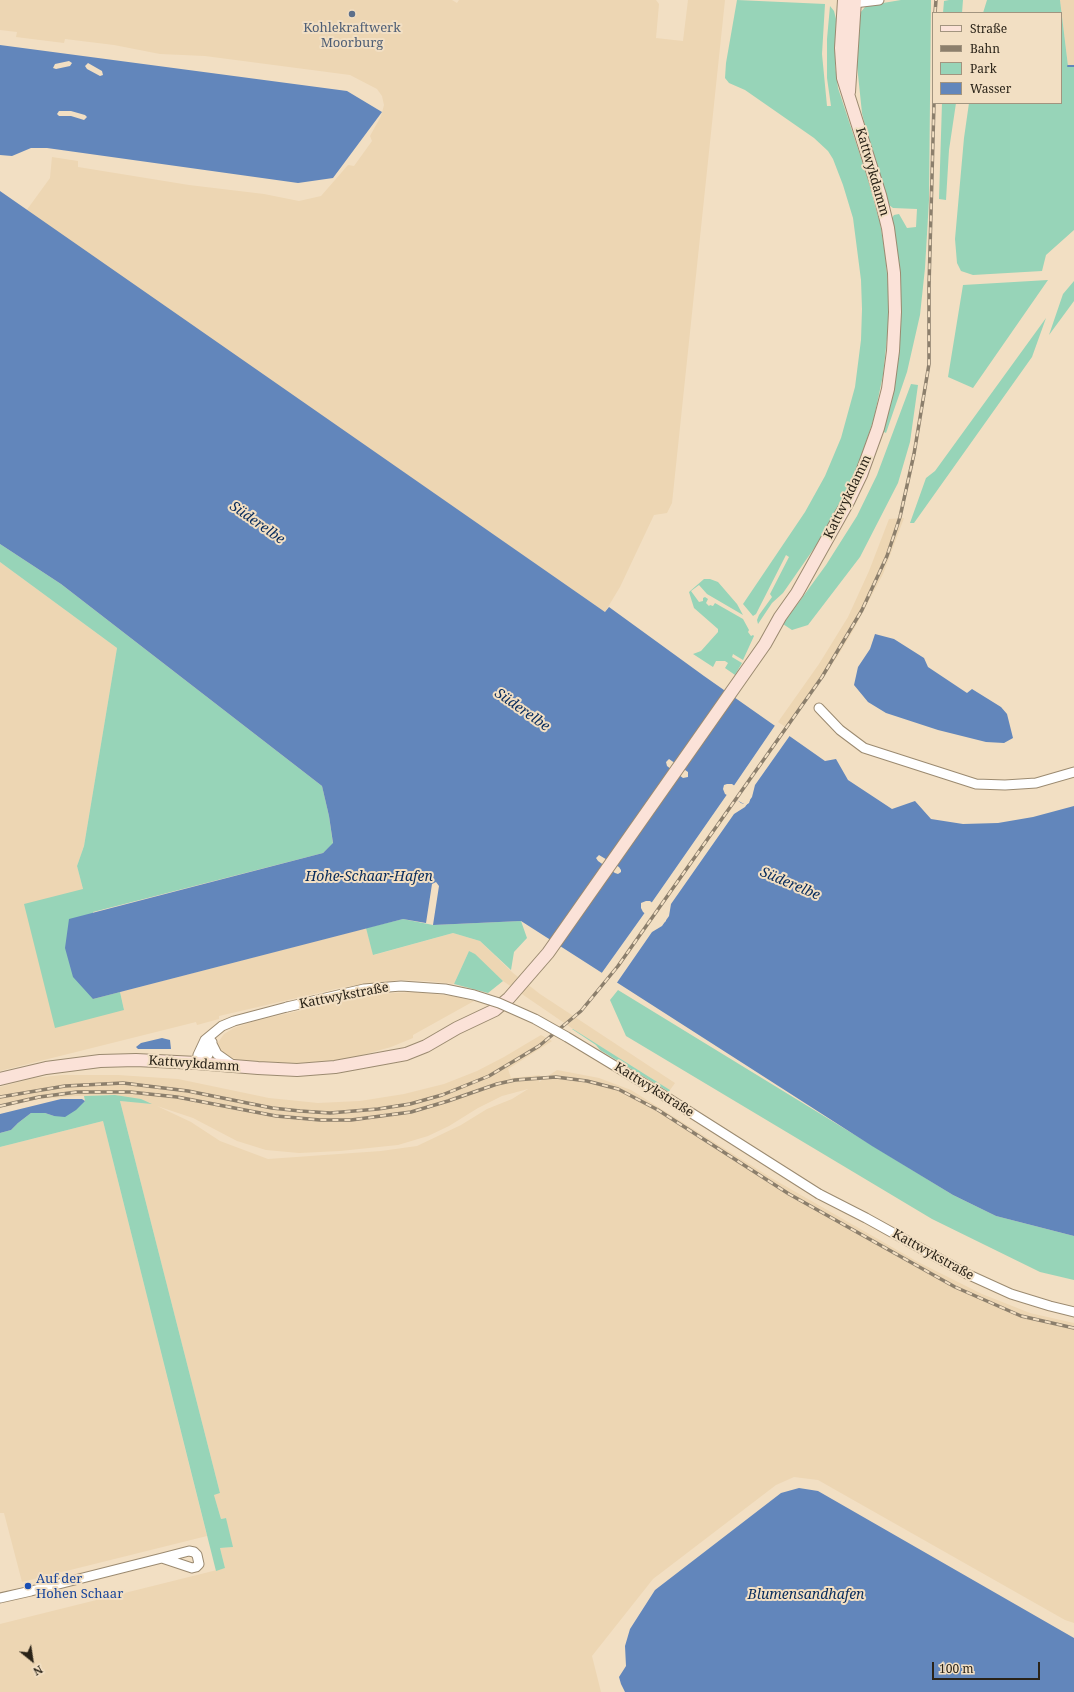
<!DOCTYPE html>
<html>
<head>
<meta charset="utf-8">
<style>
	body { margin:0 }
	#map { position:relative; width:1074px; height:1692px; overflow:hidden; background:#f2dfc3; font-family:"Noto Serif",serif }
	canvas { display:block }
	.legend { position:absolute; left:932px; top:12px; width:130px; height:92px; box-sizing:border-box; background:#f2dfc3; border:1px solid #a2947f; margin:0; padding:5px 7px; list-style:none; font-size:12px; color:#2a2318 }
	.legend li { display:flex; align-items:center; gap:8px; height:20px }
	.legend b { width:20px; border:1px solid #a2947f }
	.north { position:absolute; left:12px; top:1640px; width:40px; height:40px; -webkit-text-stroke:3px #f2dfc3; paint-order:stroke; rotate:150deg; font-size:11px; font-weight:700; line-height:16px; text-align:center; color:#2a2318 }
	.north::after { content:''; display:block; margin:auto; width:14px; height:18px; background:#2a2318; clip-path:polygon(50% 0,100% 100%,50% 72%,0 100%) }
	.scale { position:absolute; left:932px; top:1662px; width:108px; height:18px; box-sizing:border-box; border:2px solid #2a2318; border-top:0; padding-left:5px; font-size:12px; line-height:14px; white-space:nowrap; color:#2a2318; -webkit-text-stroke:3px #f2dfc3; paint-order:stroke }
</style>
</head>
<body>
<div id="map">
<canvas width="1074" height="1692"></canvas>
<ul class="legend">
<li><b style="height:5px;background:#fbe2d8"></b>Straße</li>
<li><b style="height:5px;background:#8c7f6c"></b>Bahn</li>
<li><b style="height:11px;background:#97d4b8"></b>Park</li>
<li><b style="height:11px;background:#6286bb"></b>Wasser</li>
</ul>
<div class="north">N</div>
<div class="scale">100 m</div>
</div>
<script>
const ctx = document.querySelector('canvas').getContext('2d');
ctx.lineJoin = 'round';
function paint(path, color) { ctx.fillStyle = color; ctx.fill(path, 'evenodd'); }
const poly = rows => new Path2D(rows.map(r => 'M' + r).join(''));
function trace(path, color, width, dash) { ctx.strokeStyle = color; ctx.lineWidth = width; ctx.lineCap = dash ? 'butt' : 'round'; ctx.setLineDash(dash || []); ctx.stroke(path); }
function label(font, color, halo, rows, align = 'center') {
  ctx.font = font + ' "Noto Serif",serif'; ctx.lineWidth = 4; ctx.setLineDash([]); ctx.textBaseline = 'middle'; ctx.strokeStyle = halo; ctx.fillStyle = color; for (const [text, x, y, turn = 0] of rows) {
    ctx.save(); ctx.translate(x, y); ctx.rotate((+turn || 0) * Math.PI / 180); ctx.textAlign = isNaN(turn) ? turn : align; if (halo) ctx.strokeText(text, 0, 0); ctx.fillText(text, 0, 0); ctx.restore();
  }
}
paint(poly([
	[0,0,452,0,457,3,459,0,656,0,659,4,656,38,683,41,688,0,725,0,672,503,667,513,654,515,620,587,605,612,26,211,50,178,52,157,78,161,78,167,189,185,264,194,299,201,321,196,348,165,354,166,372,141,370,136,381,116,384,105,382,96,377,89,350,75,205,56,160,54,114,45,65,39,64,43,16,37,17,32,0,30],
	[1060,0,1074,0,1074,66,1068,66],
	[904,518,883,574,854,629,837,657,787,728,778,722,819,664,848,617,869,571,889,519],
	[0,562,117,648,84,846,77,866,83,889,124,1010,120,992,366,928,374,955,453,933,480,941,513,973,540,994,675,1083,670,1090,573,1029,503,981,469,951,454,984,427,981,399,980,344,987,219,1016,219,1019,197,1025,196,1022,0,1071],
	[415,992,452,996,474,1001,413,1035,413,1038,391,1047,348,1059,301,1064,253,1063,228,1057,218,1050,217,1044,224,1034,234,1028,255,1021,362,996,394,993],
	[541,1035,552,1041,508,1069,511,1078,540,1075,539,1082,557,1070,599,1078,631,1090,773,1179,918,1262,982,1294,1030,1313,1074,1323,1074,1623,1065,1620,818,1480,794,1477,776,1485,653,1579,592,1656,601,1692,0,1692,0,1624,225,1568,220,1548,232,1547,225,1518,221,1519,214,1495,220,1493,120,1101,151,1103,115,1095,76,1096,39,1099,0,1107,0,1087,34,1078,62,1075,118,1075,178,1079,269,1098,318,1103,360,1101,404,1094,444,1084,477,1071,504,1057],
	[528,1089,512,1099,487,1109,461,1125,417,1146,381,1151,268,1159,220,1141,191,1122,157,1106,193,1118,237,1141,266,1150,299,1153,340,1151,398,1145,428,1136,449,1126,478,1108,502,1096],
	[103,1121,207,1536,22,1582,4,1513,0,1513,0,1147]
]), '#edd6b3');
paint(poly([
	[737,0,825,4,822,54,827,106,831,106,827,78,827,39,830,6,834,11,836,19,835,65,838,88,867,176,880,223,885,253,889,295,889,320,883,375,874,418,858,466,837,509,815,547,783,593,772,603,758,624,757,620,759,615,772,597,770,594,789,557,786,555,756,614,753,616,743,604,805,512,825,476,841,438,855,387,861,340,862,309,861,280,853,218,843,185,833,159,828,151,814,138,745,90,729,83,725,78,726,63],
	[901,0,931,0,929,200,925,268,920,315,907,372,886,433,882,431,887,411,892,218,894,215,899,214,907,228,916,227,917,209,893,208,889,205,868,139,862,113,857,65,860,13,865,7,871,5],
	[949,0,963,0,962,13,943,13,944,1],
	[987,0,1060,0,1068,66,1074,66,1074,230,1046,255,1042,271,973,275,961,271,957,263,955,239,964,138,969,103,1061,103,1061,13,983,13],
	[942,103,956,103,949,150,946,200,939,199],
	[1048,280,973,388,948,377,963,285],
	[1074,281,1074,301,1049,335,1063,294],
	[1046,318,1032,357,914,523,910,523,926,478,935,471],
	[911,384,918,385,910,442,898,483,860,557,808,625,792,630,783,624,826,565,857,516,877,475],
	[0,544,61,584,322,786,329,816,333,844,323,853,93,912,93,999,120,992,124,1010,55,1028,24,904,83,889,77,866,84,846,117,648,0,562],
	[704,579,710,579,718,582,737,604,743,615,707,594,699,585,691,591,699,602,703,601,703,598,705,597,708,599,706,603,709,606,710,605,713,606,715,603,743,619,749,630,748,632,751,636,753,635,754,636,743,660,733,654,732,657,742,663,735,675,725,668,728,663,725,661,716,661,713,667,693,654,701,651,718,632,718,629,694,608,689,592],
	[403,919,433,925,521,921,527,938,514,952,511,970,480,941,453,933,373,955,366,928],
	[469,951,475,954,503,981,488,993,454,984],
	[618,990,953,1195,996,1216,1074,1236,1074,1280,1040,1272,932,1219,626,1036,610,1000],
	[572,1029,573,1029,670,1090,669,1092,600,1050,596,1045],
	[115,1095,141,1099,152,1104,120,1101,220,1493,214,1495,221,1519,226,1518,233,1547,220,1548,225,1568,216,1571,103,1121,0,1147,0,1133,11,1130,18,1123,31,1113,45,1113,54,1116,85,1101,84,1096]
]), '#97d4b8');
paint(poly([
	[0,45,347,91,382,112,333,178,298,183,47,148,31,148,12,156,0,155],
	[69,61,72,63,70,66,56,69,53,68,55,64],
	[88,63,102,71,103,75,100,76,87,69,85,66],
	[59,111,71,111,85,115,87,117,84,120,71,116,59,116,57,114],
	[0,191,605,612,609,607,704,676,825,761,836,759,848,780,892,809,915,801,931,819,963,824,998,823,1033,817,1074,806,1074,1236,996,1216,953,1195,872,1146,521,921,433,925,439,886,436,882,432,884,426,923,403,919,93,999,73,977,65,948,69,919,323,853,333,843,329,816,322,786,61,584,0,544],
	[669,759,688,772,688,777,683,778,667,766,666,762],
	[727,784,732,784,747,795,750,800,749,803,746,805,725,794,723,789,724,785],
	[599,855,619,867,621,870,621,872,618,874,615,873,598,861,596,858],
	[646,901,650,901,666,914,666,921,663,923,657,922,643,912,641,908,641,903],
	[875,634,894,639,924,658,928,667,967,693,972,689,1001,707,1007,714,1013,738,1004,743,986,742,938,730,886,713,868,702,854,685,858,667,870,649],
	[162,1038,170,1040,171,1049,138,1049,136,1047,141,1043],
	[61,1099,82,1099,85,1101,76,1110,65,1117,54,1116,45,1113,31,1113,18,1123,11,1130,0,1133,0,1114],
	[799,1488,818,1491,1074,1638,1074,1692,625,1692,621,1684,619,1677,626,1666,625,1646,630,1629,655,1590,781,1493]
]), '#6286bb');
paint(poly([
	[776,724,791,734,755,785,752,797,745,807,734,814,671,904,669,916,662,926,652,932,616,984,601,974,646,911,659,920,665,920,663,913,650,905,728,793,741,803,744,804,747,802,746,797,733,787]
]), '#f2dfc3');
trace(poly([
	[1068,66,1074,66]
]), '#6286bb', 2);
const minor = poly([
	[854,3,879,0],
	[819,708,840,730,864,748,976,784,1005,785,1036,783,1074,772],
	[212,1044,217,1054,234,1066],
	[197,1063,198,1055,205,1040,222,1026,234,1021,287,1007],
	[197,1063,208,1055,212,1042],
	[819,1194,866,1218,967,1274,1011,1294,1050,1306,1074,1312],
	[0,1598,31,1591,162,1558,189,1551,194,1552,197,1555,199,1564,196,1567,192,1568,162,1558]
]);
const secondary = poly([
	[849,92,855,0],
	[0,1079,46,1068,100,1061,136,1060,197,1063,258,1068,297,1070,335,1067,406,1054,426,1046,457,1028,495,1010,509,998,548,953,765,644,780,617,797,593,849,500,861,475,878,428,888,389,893,351,895,312,894,273,888,228,880,195,843,78,841,48,844,0]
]);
trace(minor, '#9b8a70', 11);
trace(secondary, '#9b8a70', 14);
trace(minor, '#fff', 9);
trace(secondary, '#fbe2d8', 12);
const rail = poly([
	[935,13,936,0],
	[0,1097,65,1086,123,1083,188,1091,272,1108,300,1111,330,1113,378,1109,410,1104,442,1095,489,1076,539,1046,581,1011,618,966,822,677,862,610,887,556,900,517,914,454,929,364,929,286,934,103],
	[0,1106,39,1097,77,1092,130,1092,177,1097,276,1116,320,1120,351,1120,411,1112,448,1101,497,1084,515,1080,556,1077,587,1081,618,1089,658,1110,789,1194,955,1287,1021,1316,1074,1328]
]);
trace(rail, '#8c7f6c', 3.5);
trace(rail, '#f2dfc3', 2, [6]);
const minorBridge = poly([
	[287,1007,364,989,401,986,445,989,474,995,499,1003,535,1019,567,1037,663,1095,819,1194]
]);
trace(minorBridge, '#9b8a70', 11, []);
trace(minorBridge, '#fff', 9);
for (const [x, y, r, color] of [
	[352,14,4,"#5c6f8a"],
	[28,1586,4,"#1a4fb4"]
]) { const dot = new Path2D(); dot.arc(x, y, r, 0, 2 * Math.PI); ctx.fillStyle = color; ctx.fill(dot); trace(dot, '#f2dfc3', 1.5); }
label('13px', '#4e5e75', '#f2dfc3', [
	["Kohlekraftwerk",352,28],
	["Moorburg",352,43]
]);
label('13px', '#2a2318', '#f2dfc3', [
	["Kattwykdamm",872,172,74],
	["Kattwykdamm",848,497,-64],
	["Kattwykstraße",344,996,-11],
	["Kattwykdamm",194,1064,4],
	["Kattwykstraße",654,1090,32],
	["Kattwykstraße",933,1255,29]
]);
label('13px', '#164399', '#f2dfc3', [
	["Auf der",36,1579],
	["Hohen Schaar",36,1594]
], 'left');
label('italic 14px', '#072b5c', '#f2dfc3', [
	["Süderelbe",257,523,35],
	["Süderelbe",522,710,35],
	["Hohe-Schaar-Hafen",369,877],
	["Süderelbe",790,884,23],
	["Blumensandhafen",806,1595]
]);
</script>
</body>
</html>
